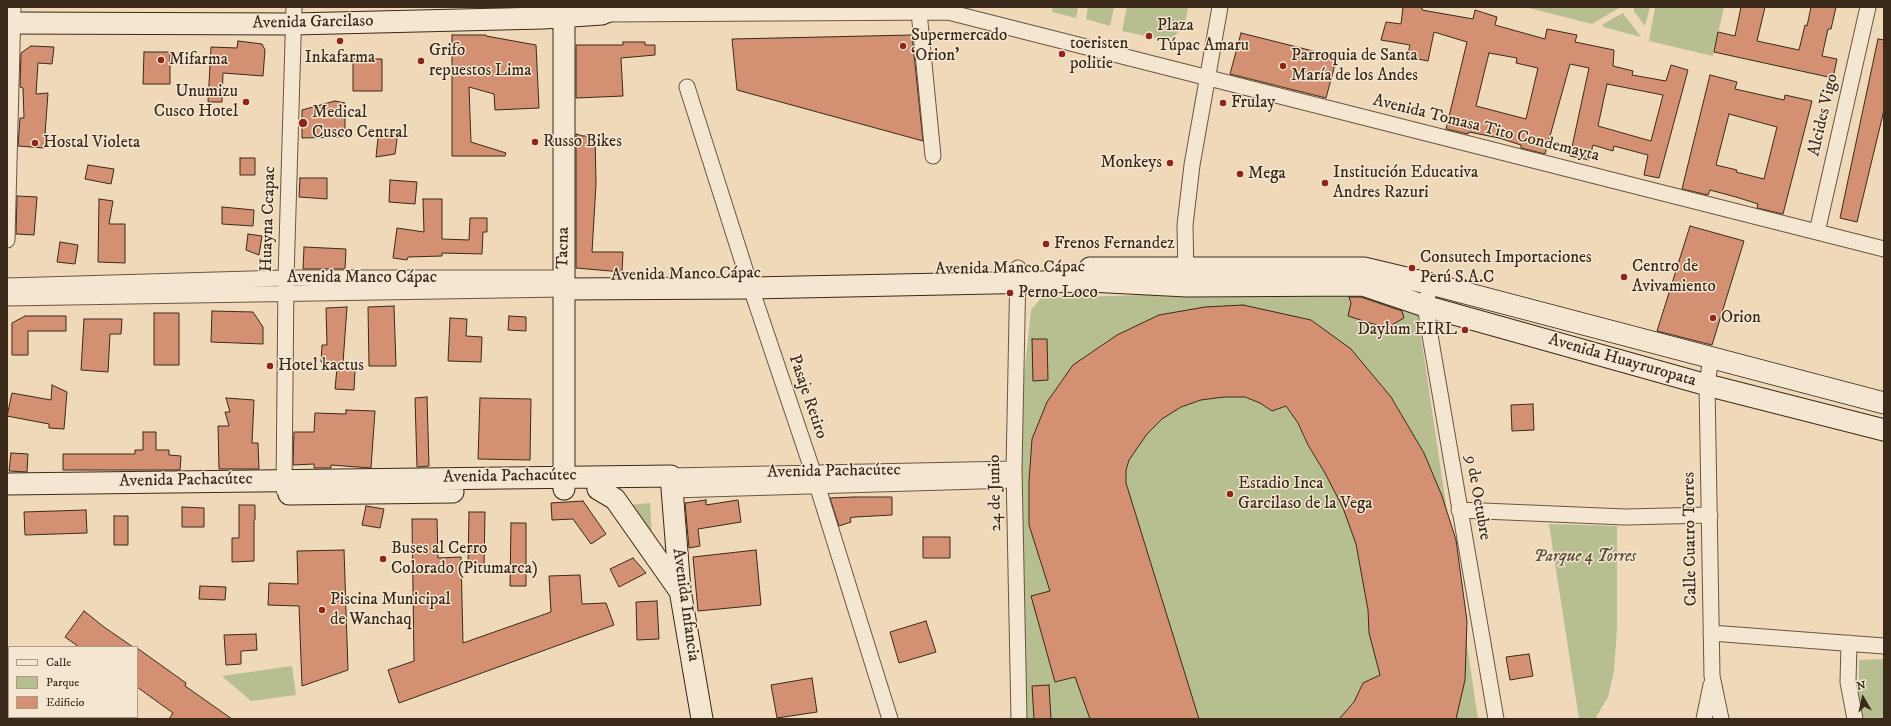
<!DOCTYPE html>
<html>
<head>
<meta charset="utf-8">
<style>
	body { margin:0 }
	#map { position:relative; width:1891px; height:726px; overflow:hidden; background:#efd9b9; font-family:"IM FELL DW Pica",serif }
	canvas { display:block }
	.frame { position:absolute; inset:0; border:8px solid #3b2a19; pointer-events:none }
	.legend { position:absolute; left:8px; top:646px; width:130px; height:72px; box-sizing:border-box; background:#f5e6d2; border:1px solid #ab9b88; margin:0; padding:5px 7px; list-style:none; font-size:12px; color:#3b2a19 }
	.legend li { display:flex; align-items:center; gap:8px; height:20px }
	.legend b { width:20px; border:1px solid #ab9b88 }
	.north { position:absolute; left:1843px; top:678px; width:40px; height:40px; -webkit-text-stroke:3px #f5e6d2; paint-order:stroke; rotate:351deg; font-size:11px; font-weight:700; line-height:16px; text-align:center; color:#3b2a19 }
	.north::after { content:''; display:block; margin:auto; width:14px; height:18px; background:#3b2a19; clip-path:polygon(50% 0,100% 100%,50% 72%,0 100%) }
</style>
</head>
<body>
<div id="map">
<canvas width="1891" height="726"></canvas>
<div class="frame"></div>
<ul class="legend">
<li><b style="height:5px;background:#f5e6d2"></b>Calle</li>
<li><b style="height:11px;background:#b7bf90"></b>Parque</li>
<li><b style="height:11px;background:#d39072"></b>Edificio</li>
</ul>
<div class="north">N</div>
</div>
<script>
const ctx = document.querySelector('canvas').getContext('2d');
ctx.lineJoin = 'round';
function paint(path, color) { ctx.fillStyle = color; ctx.fill(path, 'evenodd'); }
const poly = rows => new Path2D(rows.map(r => 'M' + r).join(''));
function trace(path, color, width, dash) { ctx.strokeStyle = color; ctx.lineWidth = width; ctx.lineCap = dash ? 'butt' : 'round'; ctx.setLineDash(dash || []); ctx.stroke(path); }
function label(font, color, halo, rows, align = 'center') {
  ctx.font = font + ' "IM FELL DW Pica",serif'; ctx.lineWidth = 3; ctx.setLineDash([]); ctx.textBaseline = 'middle'; ctx.strokeStyle = halo; ctx.fillStyle = color; for (const [text, x, y, turn = 0] of rows) {
    ctx.save(); ctx.translate(x, y); ctx.rotate((+turn || 0) * Math.PI / 180); ctx.textAlign = isNaN(turn) ? turn : align; if (halo) ctx.strokeText(text, 0, 0); ctx.fillText(text, 0, 0); ctx.restore();
  }
}
paint(poly([
	[1053,7,1078,7,1076,18,1052,12],
	[1088,7,1114,7,1110,26,1086,19],
	[1127,7,1186,7,1188,9,1184,26,1174,37,1161,39,1122,31],
	[1525,7,1621,7,1592,24],
	[1634,7,1650,7,1645,26,1634,11],
	[1655,7,1724,7,1713,56,1649,41],
	[1623,13,1641,37,1603,27,1603,24],
	[1350,289,1417,310,1478,719,1026,719,1018,434,1031,310,1041,298],
	[650,503,652,536,628,505],
	[1549,524,1617,526,1617,628,1614,671,1608,697,1595,719,1579,719],
	[1884,659,1884,719,1864,719,1859,707,1859,660],
	[292,666,296,695,251,701,222,676]
]), '#b7bf90');
const building = poly([
	[1403,7,1422,7,1422,10,1473,19,1475,10,1497,17,1495,25,1545,39,1547,29,1577,35,1575,42,1614,50,1613,66,1633,71,1632,75,1666,81,1671,65,1688,70,1659,178,1644,175,1648,155,1614,146,1613,151,1593,145,1589,160,1570,156,1589,68,1570,64,1545,154,1521,148,1521,145,1499,138,1469,132,1468,134,1446,129,1467,42,1434,32,1428,61,1407,57,1410,45,1381,40,1386,22,1401,24,1403,7],
	[1489,53,1517,58,1516,63,1538,68,1526,119,1476,106,1489,53],
	[1607,84,1663,95,1651,141,1598,126,1607,84],
	[1741,7,1765,7,1757,41,1799,50,1805,25,1807,26,1811,7,1836,7,1831,29,1828,29,1822,56,1837,59,1833,78,1714,52,1718,32,1735,36,1741,7],
	[1241,33,1337,57,1326,98,1230,74,1241,33],
	[452,35,486,35,486,36,536,45,539,108,495,110,494,94,469,87,471,142,506,153,505,156,452,156,452,35],
	[912,35,923,141,737,90,732,39,912,35],
	[1878,39,1884,40,1884,110,1857,222,1840,218,1878,39],
	[238,41,262,44,265,50,263,76,223,73,222,102,208,102,211,47,237,48,238,41],
	[623,42,645,42,645,45,655,45,655,55,621,58,623,96,576,98,576,45,623,45,623,42],
	[31,46,54,47,52,64,38,63,36,94,48,93,44,148,18,146,20,118,24,118,23,88,20,87,21,53,31,46],
	[144,52,170,52,170,84,143,84,144,52],
	[353,59,382,59,382,91,353,91,353,59],
	[1710,75,1737,82,1735,89,1784,100,1785,95,1812,101,1783,214,1757,208,1758,204,1736,197,1710,190,1708,195,1682,189,1710,75],
	[1729,114,1777,127,1764,179,1736,172,1737,170,1716,165,1729,114],
	[335,101,345,103,345,137,302,138,302,110,335,101],
	[379,129,398,132,395,154,376,157,379,129],
	[576,134,583,136,595,135,596,184,592,252,623,252,622,272,576,268,576,134],
	[240,158,255,158,255,175,240,175,240,158],
	[88,165,114,169,111,184,85,179,88,165],
	[300,178,327,178,327,199,299,197,300,178],
	[390,180,417,182,415,204,389,202,390,180],
	[17,196,37,197,34,235,16,234,17,196],
	[99,199,113,201,109,224,125,224,125,263,98,262,99,199],
	[423,199,442,199,442,239,469,240,470,218,487,218,487,232,483,232,482,254,442,253,442,256,408,257,407,260,393,258,397,228,424,232,423,199],
	[222,207,254,210,253,226,222,224,222,207],
	[1690,226,1744,241,1712,345,1657,331,1690,226],
	[248,234,262,236,259,255,246,250,248,234],
	[60,242,78,245,75,264,57,262,60,242],
	[304,247,346,249,345,269,303,269,304,247],
	[1349,297,1361,297,1402,311,1404,318,1392,325,1392,330,1348,316,1351,303,1349,297],
	[1243,305,1311,320,1351,349,1391,397,1424,453,1442,496,1456,540,1467,621,1465,680,1456,719,1339,719,1354,702,1363,683,1380,675,1369,633,1368,610,1356,544,1343,508,1325,473,1308,445,1298,423,1286,406,1272,411,1260,403,1245,397,1224,397,1201,400,1181,407,1162,419,1147,434,1129,460,1126,470,1126,483,1199,719,1090,719,1075,677,1055,682,1031,596,1050,591,1029,525,1029,481,1032,439,1047,402,1073,365,1117,335,1159,315,1205,307,1243,305],
	[394,306,396,366,369,366,368,307,394,306],
	[347,307,343,363,321,362,322,345,327,345,326,308,347,307],
	[212,311,253,312,263,327,263,344,211,342,212,311],
	[154,313,179,313,179,365,154,365,154,313],
	[25,316,66,316,66,331,28,331,28,355,12,355,12,323,25,316],
	[509,316,526,317,526,331,508,330,509,316],
	[450,318,467,319,466,336,482,337,481,362,448,361,450,318],
	[84,319,122,319,121,334,110,334,108,372,81,370,84,319],
	[1032,339,1047,339,1048,380,1033,381,1032,339],
	[337,368,355,370,354,390,335,389,337,368],
	[52,385,67,392,64,429,49,428,49,424,7,416,12,393,51,400,52,385],
	[427,397,429,466,417,467,415,398,427,397],
	[226,398,254,400,252,443,258,443,259,469,219,469,218,426,229,426,225,412,230,412,226,398],
	[480,398,531,399,530,460,478,459,480,398],
	[1533,404,1534,430,1512,431,1511,405,1533,404],
	[346,410,375,411,371,468,331,465,331,468,314,468,314,464,293,465,294,432,314,432,315,413,346,414,346,410],
	[143,432,156,432,156,450,169,450,169,455,181,456,180,470,63,470,63,454,135,454,135,450,143,450,143,432],
	[11,453,28,454,27,472,9,471,11,453],
	[854,497,892,497,892,515,855,517,850,518,851,522,839,526,830,498,854,497],
	[706,500,706,505,738,500,741,522,698,529,700,546,689,548,685,503,706,500],
	[583,501,606,534,591,544,573,519,552,520,551,503,583,501],
	[239,505,255,505,255,520,254,520,254,561,232,562,232,538,239,538,239,505],
	[366,506,384,509,380,528,362,525,366,506],
	[182,507,204,508,204,527,182,527,182,507],
	[86,510,87,533,25,535,24,512,86,510],
	[469,512,485,512,484,567,468,567,469,512],
	[114,516,128,516,128,545,114,545,114,516],
	[412,519,437,519,438,558,461,557,463,643,551,612,549,576,580,575,582,604,606,603,614,625,399,703,388,670,414,661,412,519],
	[511,523,526,523,526,586,510,586,511,523],
	[923,537,950,537,950,558,923,558,923,537],
	[344,550,348,670,302,686,299,606,268,605,269,583,298,584,297,551,344,550],
	[756,550,761,605,698,611,693,557,756,550],
	[633,558,646,573,619,587,610,569,633,558],
	[200,586,226,587,225,600,199,599,200,586],
	[657,601,659,639,637,640,636,602,657,601],
	[84,611,104,627,133,647,79,647,65,637,84,611],
	[926,621,936,652,899,663,890,632,926,621],
	[256,634,257,650,241,651,241,664,226,665,224,635,256,634],
	[137,648,186,683,185,686,232,719,169,719,173,713,137,687,137,648],
	[1529,654,1533,676,1510,680,1506,657,1529,654],
	[812,678,817,712,777,718,771,685,812,678],
	[1049,685,1051,719,1034,719,1032,686,1049,685]
]);
paint(building, '#d39072');
trace(building, '#3b2a19', 1);
const street = poly([
	[919,12,933,156],
	[605,14,948,12,1884,249],
	[687,87,751,288,813,472,890,719],
	[1817,232,1868,7],
	[7,240,13,7],
	[1018,268,1014,469,1019,719],
	[1186,277,1185,225,1192,165,1220,7],
	[1431,284,1425,306,1496,719],
	[7,286,286,278,563,278],
	[7,298,563,289],
	[1711,357,1707,385,1712,676,1721,719],
	[671,476,1014,469],
	[284,490,286,278,294,7],
	[672,490,1014,480],
	[1459,510,1625,517,1710,515],
	[1711,633,1884,646],
	[1849,643,1848,682,1855,719],
	[1704,719,1711,685]
]);
const secondary = poly([
	[564,7,564,489],
	[7,23,294,24,543,18,602,14,618,7],
	[1090,268,1364,268,1431,284,1884,403],
	[563,289,751,288,1089,281,1187,286,1363,285,1425,306,1707,385,1884,430],
	[7,484,671,476,680,590,702,719],
	[598,489,615,499,679,590],
	[289,494,453,492]
]);
trace(street, '#685641', 17);
trace(secondary, '#3b2a19', 23);
trace(street, '#f5e6d2', 15);
trace(secondary, '#f5e6d2', 21);
for (const [x, y, r, color] of [
	[1149,36,4,"#8f2418"],
	[340,41,4,"#8f2418"],
	[903,46,4,"#8f2418"],
	[1062,54,4,"#8f2418"],
	[161,60,4,"#8f2418"],
	[421,61,4,"#8f2418"],
	[1283,66,4,"#8f2418"],
	[246,102,4,"#8f2418"],
	[1223,103,4,"#8f2418"],
	[303,123,5,"#8f2418"],
	[535,142,4,"#8f2418"],
	[35,143,4,"#8f2418"],
	[1170,163,4,"#8f2418"],
	[1240,174,4,"#8f2418"],
	[1325,183,4,"#8f2418"],
	[1046,244,4,"#8f2418"],
	[1412,268,4,"#8f2418"],
	[1624,277,4,"#8f2418"],
	[1010,293,4,"#8f2418"],
	[1713,318,4,"#8f2418"],
	[1465,330,4,"#8f2418"],
	[270,366,4,"#8f2418"],
	[1230,494,4,"#8f2418"],
	[383,559,4,"#8f2418"],
	[322,610,4,"#8f2418"]
]) { const dot = new Path2D(); dot.arc(x, y, r, 0, 2 * Math.PI); ctx.fillStyle = color; ctx.fill(dot); trace(dot, '#f5e6d2', 1.5); }
label('17px', '#3b2a19', '#f5e6d2', [
	["Avenida Garcilaso",313,23,-1],
	["Alcides Vigo",1824,115,-77],
	["Avenida Tomasa Tito Condemayta",1486,129,14],
	["Huayna Ccapac",269,219,-88],
	["Tacna",564,248,-89],
	["Avenida Manco Cápac",1010,269,-1],
	["Avenida Manco Cápac",686,275,-1],
	["Avenida Manco Cápac",362,278],
	["Avenida Huayruropata",1622,361,16],
	["Pasaje Retiro",807,397,71],
	["Avenida Pachacútec",834,472,-1],
	["Avenida Pachacútec",510,477,-1],
	["Avenida Pachacútec",186,481,-1],
	["24 de Junio",996,493,-91],
	["9 de Octubre",1477,498,80],
	["Calle Cuatro Torres",1691,539,-91],
	["Avenida Infancia",685,605,82]
]);
label('17px', '#3b2a19', '#f5e6d2', [
	["Plaza",1157,26],
	["Túpac Amaru",1157,46],
	["Supermercado",911,36],
	["‘Orion’",911,56],
	["toeristen",1070,44],
	["politie",1070,64],
	["Grifo",429,51],
	["repuestos Lima",429,71],
	["Parroquia de Santa",1291,56],
	["María de los Andes",1291,76],
	["Inkafarma",340,58,"center"],
	["Mifarma",169,60],
	["Unumizu",238,92,"right"],
	["Cusco Hotel",238,112,"right"],
	["Frulay",1231,103],
	["Medical",312,113],
	["Cusco Central",312,133],
	["Russo Bikes",543,142],
	["Hostal Violeta",43,143],
	["Monkeys",1162,163,"right"],
	["Institución Educativa",1333,173],
	["Andres Razuri",1333,193],
	["Mega",1248,174],
	["Frenos Fernandez",1054,244],
	["Consutech Importaciones",1420,258],
	["Perú S.A.C",1420,278],
	["Centro de",1632,267],
	["Avivamiento",1632,287],
	["Perno Loco",1018,293],
	["Orion",1721,318],
	["Daylum EIRL",1457,330,"right"],
	["Hotel kactus",278,366],
	["Estadio Inca",1238,484],
	["Garcilaso de la Vega",1238,504],
	["Buses al Cerro",391,549],
	["Colorado (Pitumarca)",391,569],
	["Piscina Municipal",330,600],
	["de Wanchaq",330,620]
], 'left');
label('italic 17px', '#5a4f37', '#f5e6d2', [
	["Parque 4 Torres",1585,557]
]);
</script>
</body>
</html>
